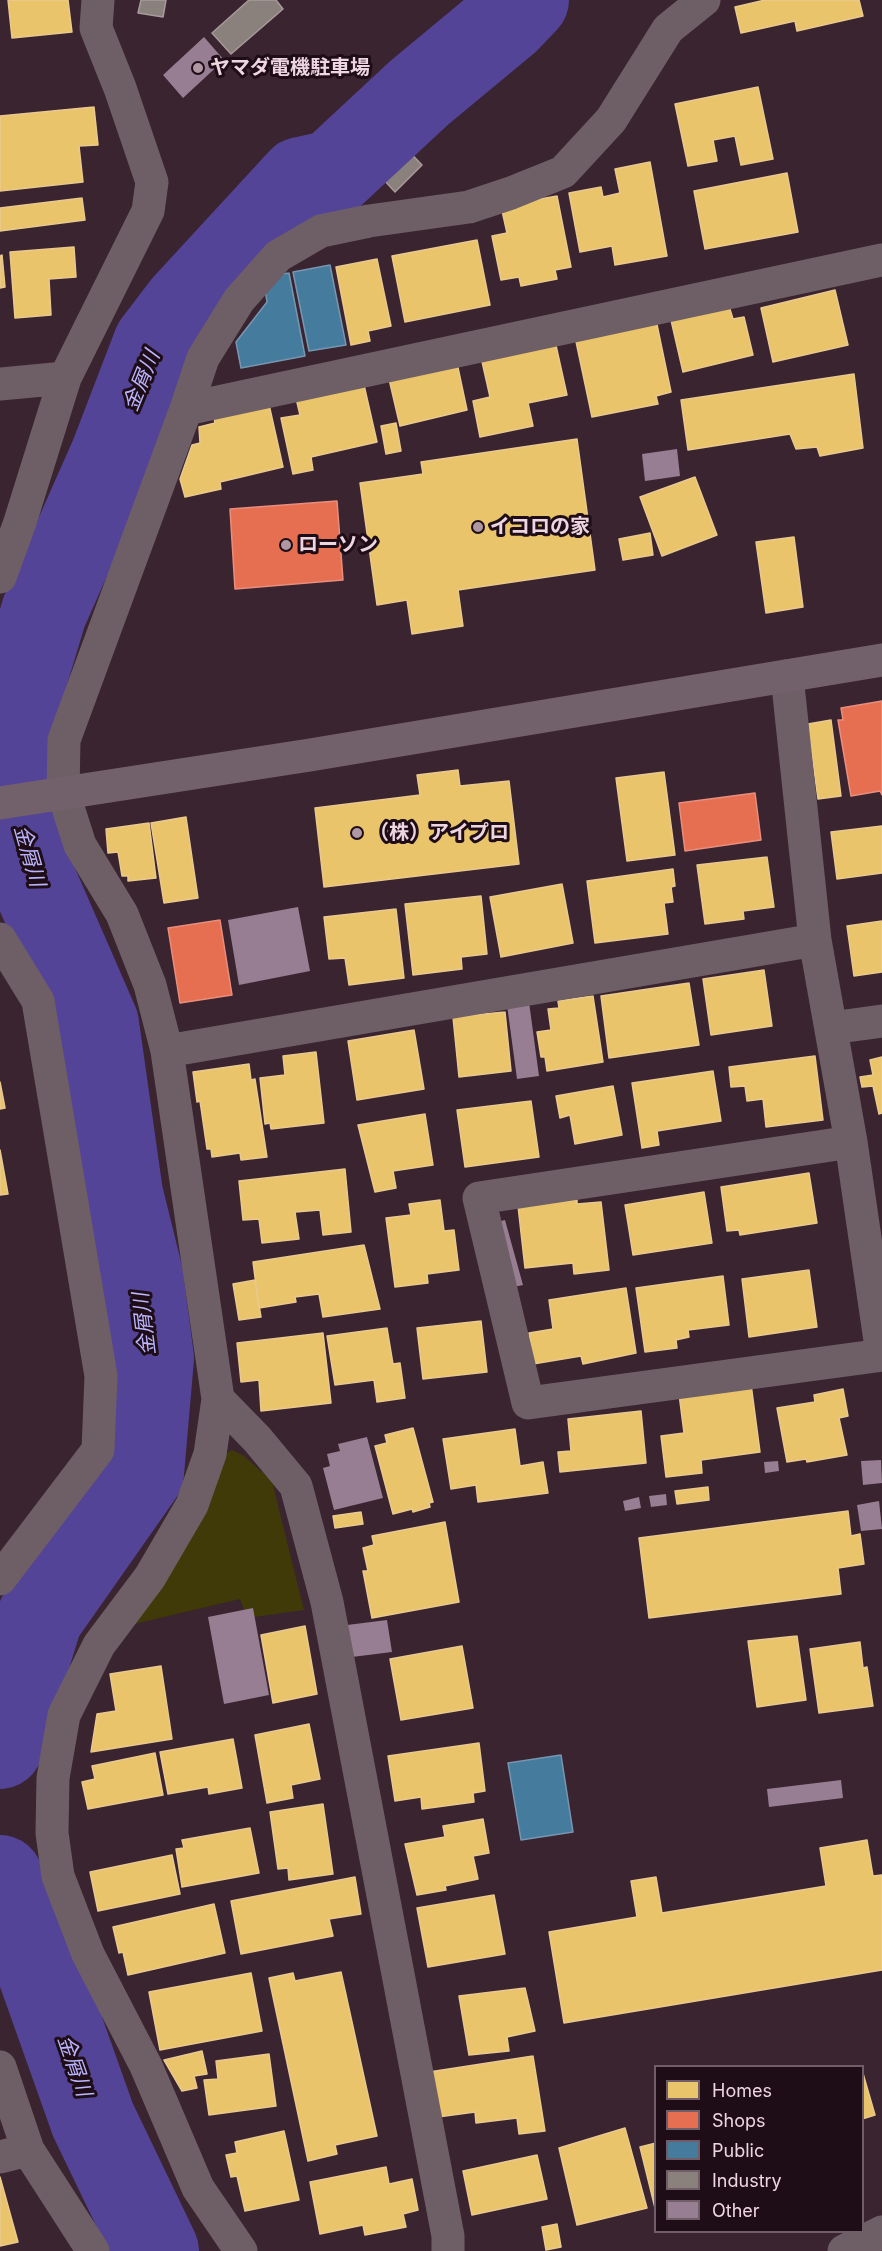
<!DOCTYPE html>
<html>
<head>
<meta charset="utf-8">
<style>
	body { margin:0 }
	#map { position:relative; width:882px; height:2251px; overflow:hidden; background:#392430; font-family:Inter,sans-serif }
	canvas { display:block }
	.legend { position:absolute; left:654px; top:2065px; width:210px; height:168px; box-sizing:border-box; background:#1e0d16; border:2px solid #715d67; margin:0; padding:8px 10px; list-style:none; font-size:18px; color:#eed6e1 }
	.legend li { display:flex; align-items:center; gap:12px; height:30px }
	.legend b { width:30px; border:2px solid #715d67 }
</style>
</head>
<body>
<div id="map">
<canvas width="882" height="2251"></canvas>
<ul class="legend">
<li><b style="height:16px;background:#e9c46a"></b>Homes</li>
<li><b style="height:16px;background:#e76f51"></b>Shops</li>
<li><b style="height:16px;background:#457b9d"></b>Public</li>
<li><b style="height:16px;background:#8a817c"></b>Industry</li>
<li><b style="height:16px;background:#977e92"></b>Other</li>
</ul>
</div>
<script>
const ctx = document.querySelector('canvas').getContext('2d');
ctx.lineJoin = 'round';
function paint(path, color) { ctx.fillStyle = color; ctx.fill(path, 'evenodd'); }
const poly = rows => new Path2D(rows.map(r => 'M' + r).join(''));
function trace(path, color, width, dash) { ctx.strokeStyle = color; ctx.lineWidth = width; ctx.lineCap = dash ? 'butt' : 'round'; ctx.setLineDash(dash || []); ctx.stroke(path); }
function label(font, color, halo, rows, align = 'center') {
  ctx.font = font + ' Inter,"Noto Sans JP",sans-serif'; ctx.lineWidth = 6; ctx.setLineDash([]); ctx.textBaseline = 'middle'; ctx.strokeStyle = halo; ctx.fillStyle = color; for (const [text, x, y, turn = 0] of rows) {
    ctx.save(); ctx.translate(x, y); ctx.rotate((+turn || 0) * Math.PI / 180); ctx.textAlign = isNaN(turn) ? turn : align; if (halo) ctx.strokeText(text, 0, 0); ctx.fillText(text, 0, 0); ctx.restore();
  }
}
paint(poly([
	[232,1450,244,1456,272,1481,304,1610,247,1618,240,1599,134,1624,223,1455]
]), '#3f3a08');
const homes = poly([
	[8,0,68,0,72,32,12,38,8,0],
	[765,0,859,0,863,16,797,31,795,21,741,33,735,7,765,0],
	[758,87,773,159,741,165,735,136,713,140,717,161,688,166,675,104,758,87],
	[94,107,98,145,79,146,83,182,0,191,0,116,94,107],
	[650,162,667,256,615,265,612,246,580,252,569,193,601,187,603,197,620,193,615,169,650,162],
	[787,173,798,232,705,249,694,191,787,173],
	[557,196,571,267,555,270,557,279,521,286,519,277,501,280,492,236,507,233,501,206,557,196],
	[82,198,85,220,0,231,0,208,82,198],
	[477,240,490,305,405,322,392,256,477,240],
	[74,247,76,277,49,279,51,315,15,318,10,252,74,247],
	[2,255,5,287,0,288,0,256,2,255],
	[377,259,391,326,368,331,370,341,351,345,336,267,377,259],
	[835,290,848,345,773,362,761,308,835,290],
	[729,306,733,319,744,317,753,355,683,372,671,320,729,306],
	[655,315,671,392,656,396,658,404,592,417,574,332,655,315],
	[555,341,567,395,528,403,533,426,480,437,473,401,490,397,481,357,555,341],
	[457,363,467,410,400,426,389,379,457,363],
	[854,374,863,448,820,456,817,447,796,449,790,434,688,450,681,400,854,374],
	[364,385,377,442,311,457,313,470,293,474,281,418,300,415,295,394,364,385],
	[268,400,283,467,220,482,221,489,185,497,180,479,192,445,200,443,199,427,215,423,213,412,268,400],
	[396,423,401,451,386,454,381,426,396,423],
	[577,439,595,570,458,590,463,626,412,634,407,600,377,605,360,483,423,474,421,462,577,439],
	[695,477,717,535,662,556,640,497,695,477],
	[650,533,653,555,623,560,619,539,650,533],
	[794,537,803,607,766,613,756,542,794,537],
	[831,720,841,796,818,799,808,724,831,720],
	[458,770,460,786,509,781,519,864,324,887,315,808,420,795,417,775,458,770],
	[664,772,675,855,627,861,616,778,664,772],
	[186,817,198,898,164,903,151,823,186,817],
	[149,823,156,878,128,881,128,876,122,876,118,852,108,853,106,829,149,823],
	[882,826,882,873,837,879,831,832,882,826],
	[767,857,774,907,743,911,744,919,705,924,697,865,767,857],
	[673,869,675,886,671,887,673,902,664,903,668,934,595,943,587,881,673,869],
	[562,884,573,943,501,957,490,897,562,884],
	[481,896,487,954,461,957,462,969,413,975,405,904,481,896],
	[396,909,404,978,349,985,345,958,329,959,324,917,396,909],
	[882,921,882,972,854,976,847,926,882,921],
	[764,970,772,1026,711,1035,703,979,764,970],
	[689,983,699,1045,609,1058,601,996,689,983],
	[593,996,603,1062,547,1071,545,1057,541,1057,537,1032,551,1030,548,1009,559,1008,558,1001,593,996],
	[505,1012,511,1071,459,1077,453,1017,505,1012],
	[414,1030,424,1089,357,1100,348,1041,414,1030],
	[316,1052,324,1123,271,1129,270,1123,265,1124,260,1078,285,1075,283,1056,316,1052],
	[815,1056,823,1120,766,1127,763,1099,747,1101,745,1086,731,1087,729,1067,815,1056],
	[882,1057,882,1113,879,1114,873,1086,862,1087,860,1077,873,1075,870,1060,882,1057],
	[249,1064,251,1080,255,1079,267,1157,241,1160,240,1153,212,1157,211,1149,207,1149,200,1101,197,1102,193,1072,249,1064],
	[713,1071,721,1121,657,1131,659,1145,642,1148,632,1083,713,1071],
	[0,1082,5,1108,0,1109,0,1082],
	[613,1086,622,1135,575,1144,570,1115,560,1118,556,1096,613,1086],
	[531,1101,539,1157,465,1167,457,1110,531,1101],
	[425,1114,433,1165,393,1171,396,1188,375,1192,358,1125,425,1114],
	[0,1150,8,1194,0,1195,0,1150],
	[345,1169,351,1232,323,1235,320,1210,295,1212,299,1239,262,1243,259,1219,243,1220,239,1181,345,1169],
	[809,1173,817,1223,740,1235,739,1230,727,1231,721,1187,809,1173],
	[704,1192,712,1243,633,1255,625,1205,704,1192],
	[440,1200,444,1231,454,1230,459,1270,427,1274,428,1283,395,1287,386,1218,411,1215,409,1204,440,1200],
	[577,1200,577,1204,601,1202,609,1270,574,1274,573,1263,525,1268,518,1206,577,1200],
	[364,1245,380,1309,323,1317,319,1294,295,1297,296,1302,259,1308,253,1262,364,1245],
	[809,1270,817,1327,749,1337,742,1279,809,1270],
	[723,1276,729,1325,688,1330,689,1337,676,1340,677,1348,645,1352,636,1288,723,1276],
	[255,1280,261,1317,239,1320,233,1284,255,1280],
	[626,1288,636,1353,583,1364,581,1356,533,1364,529,1333,553,1329,549,1300,626,1288],
	[481,1321,487,1372,423,1379,417,1328,481,1321],
	[387,1328,393,1364,400,1363,405,1398,377,1402,374,1380,335,1385,327,1336,387,1328],
	[323,1333,331,1403,261,1411,259,1380,241,1382,237,1343,323,1333],
	[751,1384,760,1452,701,1460,702,1473,666,1477,661,1436,684,1433,679,1394,751,1384],
	[843,1389,848,1416,839,1418,847,1455,807,1462,806,1459,787,1462,777,1408,815,1402,814,1395,843,1389],
	[641,1411,646,1463,560,1472,558,1452,571,1451,568,1419,641,1411],
	[413,1428,433,1502,429,1503,430,1507,413,1512,412,1509,393,1514,375,1446,387,1443,385,1435,413,1428],
	[515,1429,520,1466,543,1462,548,1493,478,1502,476,1485,451,1489,443,1439,515,1429],
	[708,1487,709,1500,677,1504,675,1491,708,1487],
	[848,1511,851,1536,860,1534,864,1564,838,1568,841,1594,649,1618,639,1538,848,1511],
	[361,1512,363,1524,335,1528,333,1516,361,1512],
	[445,1522,459,1602,372,1618,363,1571,368,1571,363,1548,374,1545,372,1536,445,1522],
	[305,1626,317,1694,273,1703,261,1635,305,1626],
	[797,1636,806,1700,757,1707,748,1641,797,1636],
	[860,1642,863,1668,867,1667,873,1706,819,1713,810,1649,860,1642],
	[462,1646,473,1708,401,1720,390,1659,462,1646],
	[161,1666,172,1739,91,1752,97,1714,116,1711,110,1674,161,1666],
	[309,1724,320,1779,291,1785,293,1798,267,1803,255,1735,309,1724],
	[233,1739,242,1788,209,1794,208,1787,168,1794,160,1752,233,1739],
	[479,1743,485,1791,473,1793,474,1802,422,1809,421,1797,395,1801,388,1756,479,1743],
	[155,1753,163,1795,88,1809,82,1782,95,1779,92,1766,155,1753],
	[323,1804,333,1874,289,1880,288,1868,278,1869,270,1812,323,1804],
	[483,1819,489,1853,473,1856,478,1879,445,1886,446,1890,417,1895,405,1844,445,1837,443,1826,483,1819],
	[250,1828,259,1873,182,1887,176,1849,184,1848,182,1840,250,1828],
	[867,1840,873,1876,882,1875,882,1970,564,2023,549,1932,637,1917,631,1881,656,1877,662,1913,826,1886,820,1848,867,1840],
	[172,1855,180,1894,98,1911,90,1872,172,1855],
	[355,1877,361,1914,329,1919,333,1936,241,1954,231,1901,355,1877],
	[494,1895,505,1954,428,1967,417,1908,494,1895],
	[214,1904,225,1953,128,1975,123,1952,119,1953,113,1927,214,1904],
	[341,1972,377,2136,335,2145,337,2154,308,2161,269,1978,293,1973,295,1981,341,1972],
	[251,1973,262,2031,160,2050,149,1992,251,1973],
	[525,1988,535,2031,507,2037,509,2051,469,2055,459,1996,525,1988],
	[202,2051,207,2074,194,2076,197,2088,182,2091,164,2060,202,2051],
	[269,2054,276,2106,209,2115,204,2080,218,2079,216,2061,269,2054],
	[533,2056,545,2131,519,2134,517,2118,476,2123,475,2112,438,2117,429,2072,533,2056],
	[862,2070,875,2115,862,2119,862,2070],
	[625,2128,647,2208,577,2225,559,2148,625,2128],
	[284,2131,299,2200,245,2211,237,2176,231,2177,226,2155,237,2153,235,2142,284,2131],
	[656,2143,656,2212,640,2147,656,2143],
	[537,2155,547,2199,472,2215,463,2171,537,2155],
	[386,2167,389,2184,412,2179,418,2210,403,2214,406,2227,365,2235,363,2225,320,2234,310,2182,386,2167],
	[0,2177,18,2242,0,2246,0,2177],
	[557,2224,561,2247,546,2250,542,2227,557,2224]
]);
paint(homes, '#e9c46a');
trace(homes, '#eac98e', 1.5);
const shops = poly([
	[337,501,343,580,235,589,230,509,337,501],
	[882,701,882,795,880,791,851,796,838,720,843,720,841,708,882,701],
	[755,793,761,840,685,851,679,803,755,793],
	[220,920,232,995,180,1003,168,928,220,920]
]);
paint(shops, '#e76f51');
trace(shops, '#e98e7c', 1.5);
const public = poly([
	[330,265,346,345,309,351,293,272,330,265],
	[289,273,305,356,241,368,236,342,267,302,265,290,275,275,289,273],
	[561,1755,573,1832,521,1840,508,1763,561,1755]
]);
paint(public, '#457b9d');
trace(public, '#7896b1', 1.5);
const industry = poly([
	[141,0,166,0,163,17,138,13,141,0],
	[249,0,276,0,283,9,231,54,212,33,249,0],
	[399,141,422,165,395,192,371,166,399,141]
]);
paint(industry, '#8a817c');
trace(industry, '#a89a9a', 1.5);
trace(poly([
	[0,1746,40,1617,141,1473,151,1358,140,1275,120,1194,96,1024,28,868,6,755,22,685,44,612,113,456,156,344,185,306,301,180,333,173,419,93,507,20,526,0],
	[0,1878,24,1926,93,2120,156,2251]
]), '#534497', 86);
paint(poly([
	[204,37,224,60,183,98,163,75],
	[677,449,680,476,645,481,642,454],
	[298,907,310,971,239,985,228,920],
	[529,1002,539,1076,517,1079,507,1005],
	[505,1220,523,1285,509,1288,492,1223],
	[367,1437,383,1498,334,1510,323,1468,330,1466,327,1454,340,1451,338,1444],
	[881,1460,882,1483,863,1485,861,1461],
	[778,1461,779,1471,765,1473,764,1462],
	[666,1494,667,1505,651,1507,649,1496],
	[639,1497,641,1508,625,1511,623,1501],
	[879,1501,882,1529,861,1531,857,1505],
	[253,1608,269,1695,224,1704,208,1617],
	[387,1620,392,1652,352,1657,347,1625],
	[841,1780,843,1798,769,1807,767,1789]
]), '#977e92');
trace(poly([
	[0,384,65,378],
	[186,409,203,358,239,300,278,256,321,231,369,221,469,207,511,193,563,172,611,120,668,29,704,0],
	[0,577,20,522,65,378,148,211,152,182,120,88,96,28,98,0],
	[787,676,815,940,851,1142,882,1354],
	[0,939,38,1001,101,1376,98,1450,0,1579],
	[831,1028,882,1021],
	[167,1051,815,940],
	[851,1142,479,1198,528,1403,882,1355],
	[218,1399,257,1439,296,1486,327,1602,448,2236,448,2251],
	[0,2067,28,2150,93,2251],
	[0,2157,28,2150],
	[241,2251,198,2188,146,2066,88,1954,58,1876,52,1833,53,1778,64,1715,99,1645,150,1577,192,1505,210,1454,218,1399,167,1051,150,985,122,914,80,845,63,792,64,740,186,409,882,260],
	[844,2251,882,2232]
]), '#6e5f66', 33);
trace(poly([
	[0,803,310,755,882,660]
]), '#72606a', 33);
for (const [x, y, r, color] of [
	[198,68,6,"#af98a3"],
	[478,527,6,"#af98a3"],
	[286,545,6,"#af98a3"],
	[357,833,6,"#af98a3"]
]) { const dot = new Path2D(); dot.arc(x, y, r, 0, 2 * Math.PI); ctx.fillStyle = color; ctx.fill(dot); trace(dot, '#1e0d16', 2); }
label('bold 20px', '#eed6e1', '#1e0d16', [
	["ヤマダ電機駐車場",210,68],
	["イコロの家",490,527],
	["ローソン",298,545],
	["（株）アイプロ",369,833]
], 'left');
label('italic 21px', '#b9b4fc', '#1e0d16', [
	["金屑川",142,381,-68],
	["金屑川",29,856,74],
	["金屑川",145,1324,-97],
	["金屑川",74,2066,71]
]);
</script>
</body>
</html>
